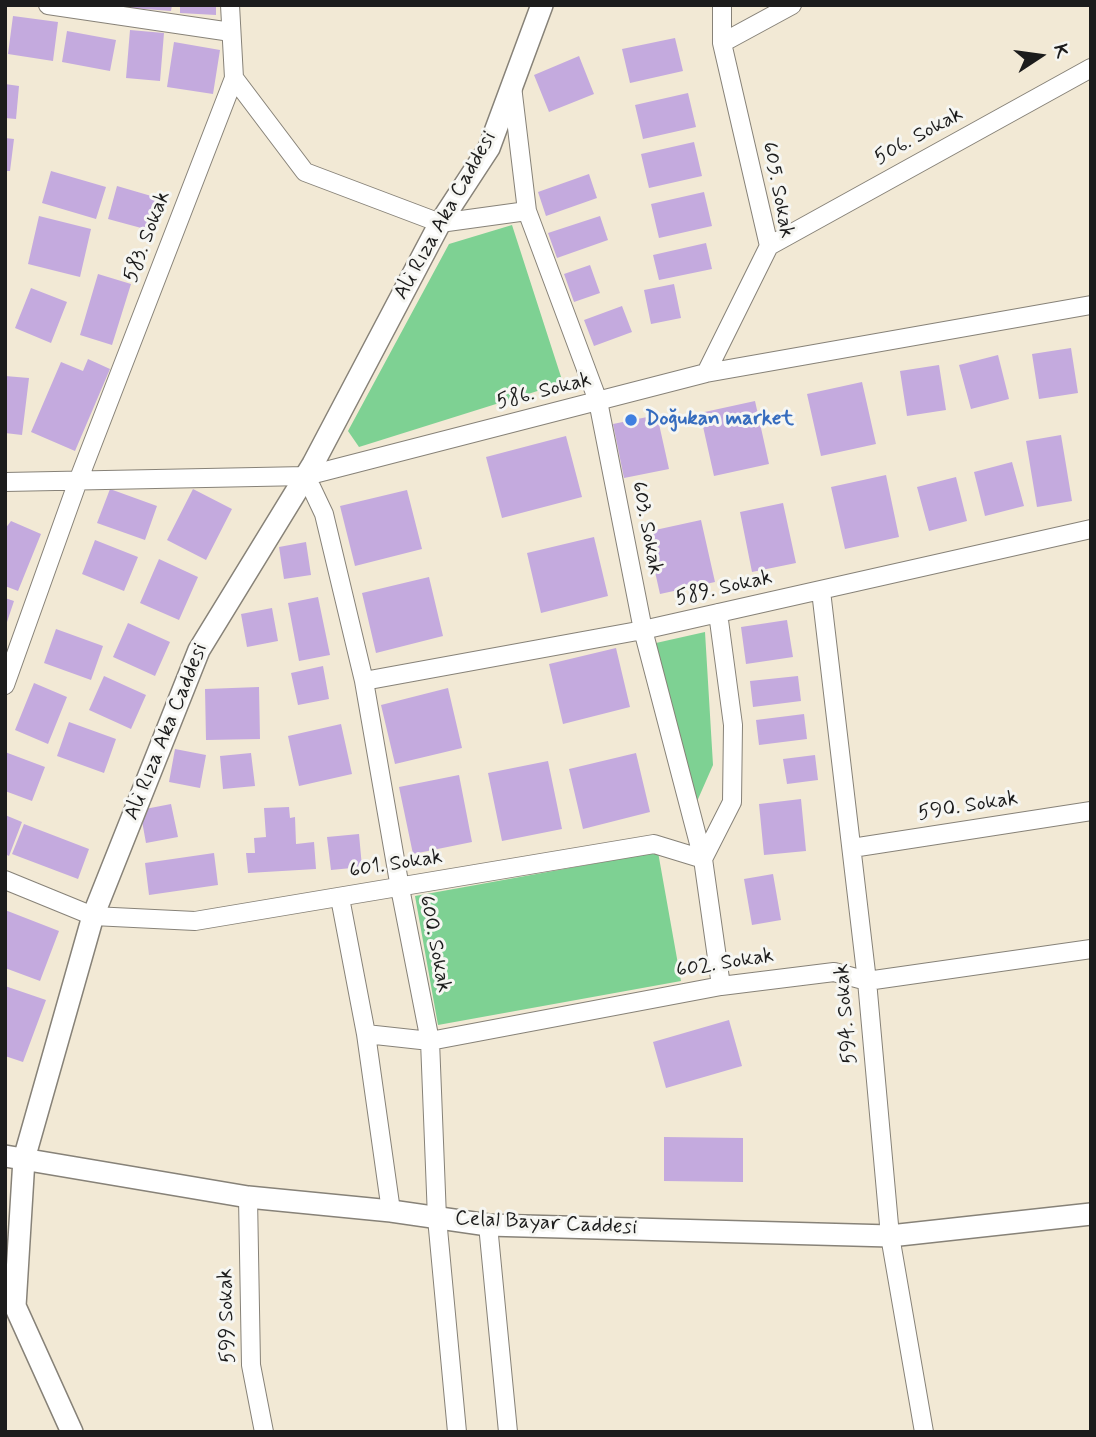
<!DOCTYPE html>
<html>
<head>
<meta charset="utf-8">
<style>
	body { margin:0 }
	#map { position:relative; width:1096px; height:1437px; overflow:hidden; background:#f2e9d5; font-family:Mynerve,sans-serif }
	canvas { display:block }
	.frame { position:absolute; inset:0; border:7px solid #1c1c1c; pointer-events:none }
	.north { position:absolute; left:1005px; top:21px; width:70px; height:70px; -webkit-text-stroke:5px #f6f6f2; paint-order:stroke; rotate:77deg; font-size:19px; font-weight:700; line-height:28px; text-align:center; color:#1c1c1c }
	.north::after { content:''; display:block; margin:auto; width:24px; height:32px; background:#1c1c1c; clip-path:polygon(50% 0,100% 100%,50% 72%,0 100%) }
</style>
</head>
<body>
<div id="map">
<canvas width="1096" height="1437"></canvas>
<div class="frame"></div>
<div class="north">K</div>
</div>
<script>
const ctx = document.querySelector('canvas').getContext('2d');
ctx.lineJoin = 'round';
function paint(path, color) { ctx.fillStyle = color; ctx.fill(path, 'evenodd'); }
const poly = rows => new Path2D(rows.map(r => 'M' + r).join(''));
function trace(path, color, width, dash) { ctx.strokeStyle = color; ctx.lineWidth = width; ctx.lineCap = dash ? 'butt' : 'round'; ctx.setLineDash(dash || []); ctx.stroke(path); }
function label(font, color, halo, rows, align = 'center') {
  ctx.font = font + ' Mynerve,sans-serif'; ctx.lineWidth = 6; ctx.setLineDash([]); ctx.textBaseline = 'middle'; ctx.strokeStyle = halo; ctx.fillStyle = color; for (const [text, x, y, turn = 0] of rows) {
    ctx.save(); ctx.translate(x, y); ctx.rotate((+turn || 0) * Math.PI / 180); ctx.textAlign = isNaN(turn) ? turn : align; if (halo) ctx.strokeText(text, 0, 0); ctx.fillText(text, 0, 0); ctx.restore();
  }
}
paint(poly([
	[512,225,563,383,359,447,348,431,449,244],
	[705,632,713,765,695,806,656,643],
	[658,852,681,981,438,1025,415,896]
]), '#7ed193');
paint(poly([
	[131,5,172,5,171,11,131,8],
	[180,5,216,5,216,15,180,13],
	[13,16,58,22,53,61,8,54],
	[130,30,164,33,160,81,126,78],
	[67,31,116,40,110,71,62,62],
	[675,38,683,71,630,83,622,49],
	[174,42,220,50,213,94,167,87],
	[579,56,594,94,549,112,534,75],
	[5,84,19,86,16,119,5,118],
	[688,93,696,127,643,139,635,105],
	[5,138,14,139,10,171,5,171],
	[694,142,702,176,649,188,641,154],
	[51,171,106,187,96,219,42,203],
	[589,174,597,198,546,216,538,192],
	[117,186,165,200,156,232,108,219],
	[704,192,712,226,659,238,651,204],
	[39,216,91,229,80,277,28,264],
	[600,216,608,240,557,258,548,233],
	[706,243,712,269,659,280,653,255],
	[590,265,600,293,574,302,564,274],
	[98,274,131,284,112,345,80,335],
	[674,284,681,318,651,324,644,290],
	[31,288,67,302,51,343,15,328],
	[622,306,632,332,594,346,584,320],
	[1071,348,1078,393,1039,399,1032,354],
	[998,355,1009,399,971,409,959,365],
	[88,359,110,369,75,451,31,432,61,362,83,371],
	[939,365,946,410,907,416,900,371],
	[5,376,29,378,22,435,5,433],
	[862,382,876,444,821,456,807,394],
	[755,401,769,464,714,476,700,413],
	[657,415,669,469,624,478,613,424],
	[1061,435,1072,501,1037,507,1026,441],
	[566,436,582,497,502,518,486,457],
	[1012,462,1024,506,985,516,974,472],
	[886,475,899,537,845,549,831,487],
	[956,477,967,521,929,531,917,487],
	[110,489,157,506,145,540,97,523],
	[193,489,232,509,206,560,167,540],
	[407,490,422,549,355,566,340,506],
	[783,503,796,563,752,572,740,512],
	[701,520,715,582,660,594,646,532],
	[11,521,41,534,18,591,5,586,5,529],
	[594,537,608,596,541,613,527,553],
	[95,540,138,557,124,591,82,574],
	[306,542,311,575,284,579,279,547],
	[159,559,198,577,179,620,140,603],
	[429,577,443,636,376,653,362,593],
	[318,597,330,655,299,661,288,603],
	[5,598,14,601,6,625,5,625],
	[272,608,278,641,247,647,241,614],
	[787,620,793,657,746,664,741,627],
	[128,623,170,642,155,676,113,657],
	[56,629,103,646,91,680,44,663],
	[616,648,630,707,563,724,549,664],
	[323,666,329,699,298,705,291,673],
	[104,676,146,695,131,729,89,710],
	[798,676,801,701,753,707,750,681],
	[34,683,67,697,48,744,15,730],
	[259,687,260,739,206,740,205,689],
	[448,688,462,748,395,764,381,705],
	[804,714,807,739,759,745,756,720],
	[69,722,116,739,104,773,57,756],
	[341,724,352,774,299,786,288,736],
	[175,749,206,755,200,788,169,782],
	[5,752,45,767,32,801,5,791],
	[251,753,255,786,223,789,220,756],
	[636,753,650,812,583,829,569,769],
	[815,755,818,780,787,784,783,759],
	[548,761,562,829,502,841,488,773],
	[459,775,472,842,413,854,399,787],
	[801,799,806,851,764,855,759,804],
	[171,804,178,837,146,843,140,810],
	[289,807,290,818,295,817,296,844,314,842,316,869,248,873,246,853,255,853,254,838,266,837,264,808],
	[5,815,22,822,9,856,5,854],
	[24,824,89,849,78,879,12,854],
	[359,834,362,867,331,870,327,837],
	[214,853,218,885,149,895,145,863],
	[773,874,781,920,752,925,744,879],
	[5,910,59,931,40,981,5,968],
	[5,986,46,1000,23,1062,5,1056],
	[729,1020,742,1066,666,1088,653,1042],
	[664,1137,743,1138,743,1182,664,1181]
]), '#c4aade');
const minor = poly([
	[48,5,231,32],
	[722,43,792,5],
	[234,78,305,172,440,223,527,211],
	[512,86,527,211,598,401,643,630,703,859,721,986],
	[769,246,1091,68],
	[706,373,769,246,722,43,722,5],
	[306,476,324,514,364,681,400,888,430,1041,437,1218,457,1432],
	[5,482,306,476,706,373,1091,305],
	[821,591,867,981,890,1236,924,1432],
	[364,681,643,630,1091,529],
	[5,685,78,481,234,78,230,5],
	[852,848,1091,811],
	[5,880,93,916,195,921,654,844,703,859,732,802,733,725,718,613],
	[340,898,366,1034,391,1211],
	[366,1034,430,1041,721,986,834,972,867,981,1091,949],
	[248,1197,251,1365,264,1432],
	[488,1225,508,1432]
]);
const tertiary = poly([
	[5,1156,248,1197,391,1211,488,1225,890,1236,1091,1214],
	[72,1432,15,1306,24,1159,93,916,199,650,313,464,440,223,489,148,542,5]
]);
trace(minor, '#878278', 20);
trace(tertiary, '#878278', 24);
trace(minor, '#fff', 18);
trace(tertiary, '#fff', 21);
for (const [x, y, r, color] of [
	[631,420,7,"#3f7fe0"]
]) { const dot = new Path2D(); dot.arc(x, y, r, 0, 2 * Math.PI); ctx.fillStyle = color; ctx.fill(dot); trace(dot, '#f6f6f2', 2.5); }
label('21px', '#1c1c1c', '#f6f6f2', [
	["506. Sokak",919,137,-29],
	["605. Sokak",777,190,79],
	["Ali Rıza Aka Caddesi",446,216,-61],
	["583. Sokak",148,237,-69],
	["586. Sokak",544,392,-14],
	["603. Sokak",646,528,79],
	["589. Sokak",724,589,-13],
	["Ali Rıza Aka Caddesi",167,732,-68],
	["590. Sokak",968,807,-9],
	["601. Sokak",396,865,-9],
	["600. Sokak",434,944,79],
	["602. Sokak",725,964,-9],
	["594. Sokak",847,1014,-95],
	["Celal Bayar Caddesi",546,1224,3],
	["599 Sokak",228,1316,-92]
]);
label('bold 21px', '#366cbe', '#f6f6f2', [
	["Doğukan market",645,420]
], 'left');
</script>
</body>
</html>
